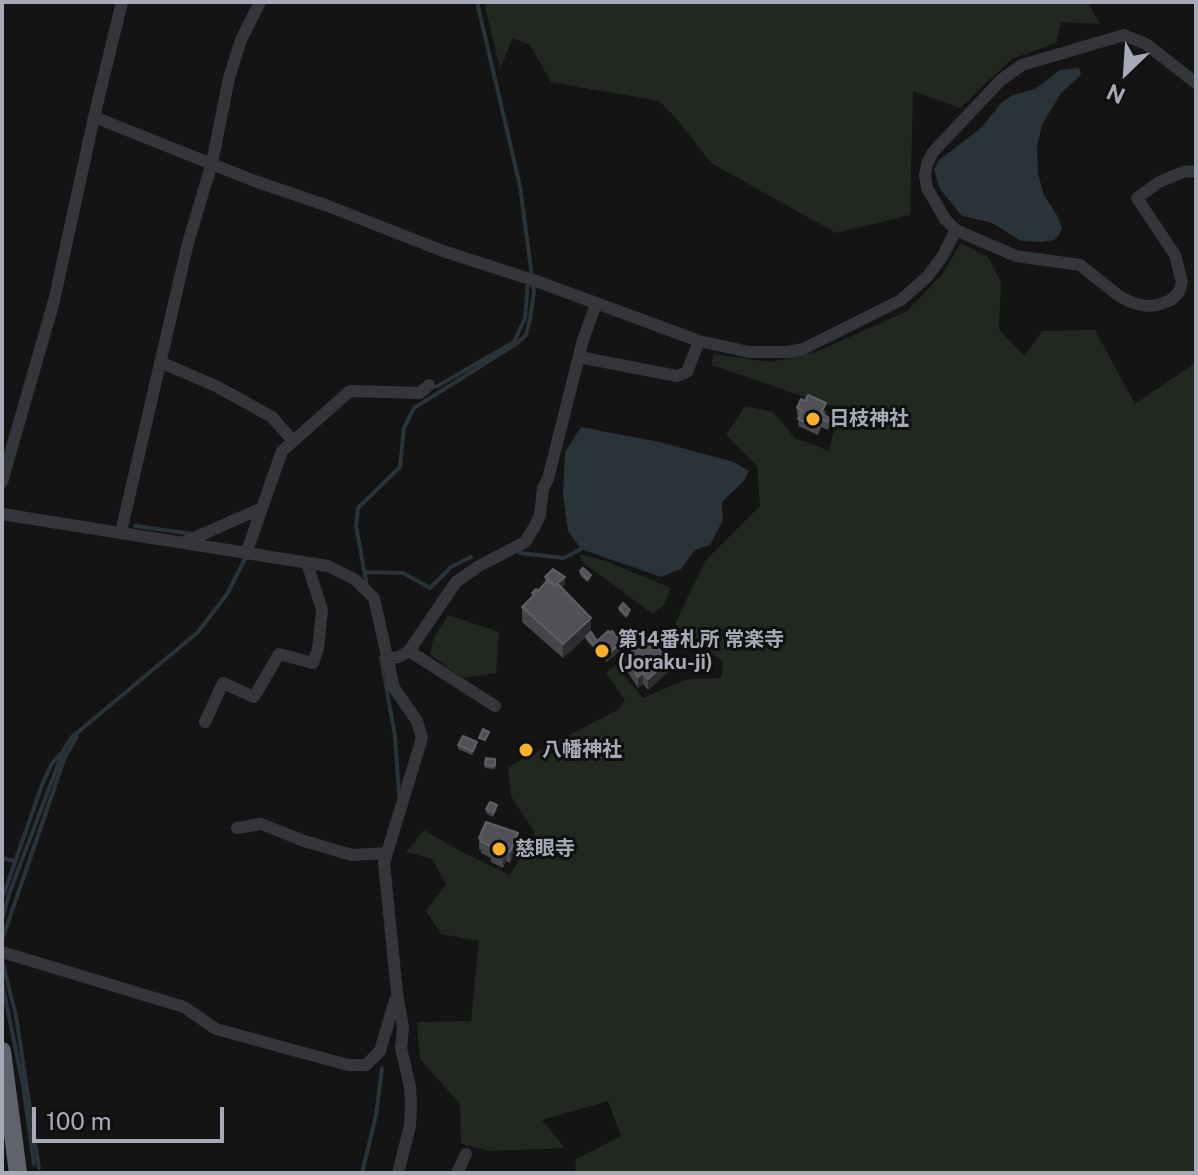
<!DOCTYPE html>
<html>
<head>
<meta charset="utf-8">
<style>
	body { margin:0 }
	#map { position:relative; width:1198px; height:1175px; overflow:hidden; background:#141415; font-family:"Public Sans",sans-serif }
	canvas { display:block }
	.frame { position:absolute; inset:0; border:4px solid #a5aab6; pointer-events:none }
	.north { position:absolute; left:1086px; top:32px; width:80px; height:80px; -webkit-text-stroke:6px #0f0f10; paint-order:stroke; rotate:205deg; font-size:22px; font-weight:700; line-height:32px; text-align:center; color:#a5aab6 }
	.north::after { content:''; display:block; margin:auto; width:28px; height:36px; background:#a5aab6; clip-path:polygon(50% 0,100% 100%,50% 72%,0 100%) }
	.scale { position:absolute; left:32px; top:1107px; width:192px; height:36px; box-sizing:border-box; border:4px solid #a5aab6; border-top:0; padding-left:10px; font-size:24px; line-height:28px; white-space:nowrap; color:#a5aab6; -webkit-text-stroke:6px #0f0f10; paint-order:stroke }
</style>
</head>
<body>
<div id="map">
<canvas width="1198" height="1175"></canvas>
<div class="frame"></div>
<div class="north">N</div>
<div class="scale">100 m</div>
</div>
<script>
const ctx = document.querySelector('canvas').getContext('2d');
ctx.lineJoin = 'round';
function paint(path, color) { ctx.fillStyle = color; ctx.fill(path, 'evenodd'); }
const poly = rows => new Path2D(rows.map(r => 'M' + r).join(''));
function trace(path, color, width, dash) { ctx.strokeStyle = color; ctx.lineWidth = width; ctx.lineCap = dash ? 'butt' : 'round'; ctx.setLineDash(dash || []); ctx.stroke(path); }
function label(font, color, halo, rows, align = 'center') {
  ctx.font = font + ' "Public Sans","Noto Sans JP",sans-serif'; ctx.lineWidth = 6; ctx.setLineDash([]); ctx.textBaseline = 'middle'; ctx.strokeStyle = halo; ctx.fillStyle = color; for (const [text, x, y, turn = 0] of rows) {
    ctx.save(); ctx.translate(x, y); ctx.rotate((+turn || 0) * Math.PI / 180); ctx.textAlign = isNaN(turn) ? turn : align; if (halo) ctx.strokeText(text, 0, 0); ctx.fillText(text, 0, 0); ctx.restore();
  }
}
paint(poly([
	[484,2,1088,2,1100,24,1061,22,1056,43,1012,59,960,108,913,91,910,215,836,233,711,163,676,118,659,101,551,82,530,45,513,38,500,69],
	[961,243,988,257,1001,282,999,329,1024,356,1042,331,1095,330,1135,404,1196,362,1196,1173,575,1173,576,1159,621,1136,608,1101,542,1120,565,1148,491,1151,461,1144,460,1104,420,1059,417,1022,471,1021,479,941,441,934,426,911,446,884,432,859,406,852,424,830,460,851,510,875,535,833,511,796,508,767,619,709,625,700,606,673,615,665,643,698,688,679,721,678,723,662,675,624,705,561,760,506,757,466,726,435,745,406,773,412,795,438,829,451,839,409,712,365,713,354,771,362,816,352,907,311,941,276],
	[580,554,608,562,671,588,664,605,653,614,581,561],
	[448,615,499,632,496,673,462,678,430,654,433,640]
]), '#202820');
paint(poly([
	[1079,68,1081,75,1061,93,1042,125,1037,147,1038,174,1044,195,1058,217,1062,228,1059,235,1054,240,1040,242,1021,241,992,223,962,216,940,189,934,170,938,161,982,127,1001,103,1013,95,1035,89,1060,70],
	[581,427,659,442,734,462,749,471,744,481,722,502,723,520,710,545,695,550,681,569,661,577,581,549,568,531,563,495,565,452]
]), '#29333a');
trace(poly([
	[436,387,514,342,525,318,528,281],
	[135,526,193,534],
	[520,553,564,558,581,549],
	[365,572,403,573,430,588,451,567,471,557],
	[367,586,356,526,358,508,400,467,404,428,414,408,516,344,526,335,530,319,534,292,520,186,477,2],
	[381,658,395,736,399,795],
	[2,858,14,861],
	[2,899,42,785,51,765,61,753],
	[2,920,9,894,64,749,72,737,198,632,227,594,245,559],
	[2,940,65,757,77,736],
	[2,960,16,1016,39,1168],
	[2,982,23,1085,34,1164],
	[362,1173,376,1116,382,1068]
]), '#29333a', 4);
trace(poly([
	[1196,83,1146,44,1124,35,1022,65,1001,80,933,152,927,164,925,175,927,188,945,219,956,230,1016,256,1080,265,1119,296,1133,303,1146,306,1158,305,1171,300,1179,292,1182,282,1175,255,1137,198,1159,182,1183,172,1196,171],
	[94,117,252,180,328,206,443,251,539,282,699,341,749,352,788,352,803,349,901,300,927,277,942,257,956,230],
	[579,357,677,376,687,372,699,341],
	[160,362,216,386,272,417,293,441],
	[2,482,54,301,94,117,122,2],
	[2,514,328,566,354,579,374,598,394,688,417,721,422,738,384,863,397,993,403,1027,401,1048,410,1087,411,1104,410,1126,398,1173],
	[121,532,188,243,212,163,229,78,241,40,260,2],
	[185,542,262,508],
	[246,554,282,451,350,391,420,393,429,385],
	[409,651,495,706],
	[388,658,399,657,409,651,456,582,479,566,525,542,535,526,540,515,543,488,548,479,583,340,596,304],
	[205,722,223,683,254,697,279,654,313,663,318,649,322,610,307,563],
	[237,828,261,824,304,841,352,855,387,853],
	[2,952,184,1007,216,1029,348,1065,366,1065,380,1051,395,1000],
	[457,1173,466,1154]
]), '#34363b', 12);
trace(poly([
	[2,1051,18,1173]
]), '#60636c', 18);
paint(poly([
	[797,408,826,411,824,415,830,425,828,430,821,427,818,435,798,426,799,416,797,415],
	[580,571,591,578,587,582,580,575],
	[545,577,565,584,561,588,597,641,622,649,607,662,596,649,596,647,594,649,586,640,586,637,563,658,522,622,522,607,532,598,532,593,538,591,545,584],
	[619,608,630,614,626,618,619,611],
	[625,657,669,671,648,690,643,684,638,688,625,668],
	[458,745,477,746,472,755,458,749],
	[495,759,495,769,485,768,485,765],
	[486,809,497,809,493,817,486,813],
	[479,838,518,844,510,863,506,861,503,868,491,862,491,858,481,853,481,850,479,849]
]), '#45464a');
paint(poly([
	[565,577,565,584,554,594,554,587],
	[591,618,591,632,563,658,563,644],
	[622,642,622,649,607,662,607,655],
	[669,660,669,671,648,690,648,679],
	[643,673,643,684,638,688,638,677],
	[518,833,518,844,510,863,510,852],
	[506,850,506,861,503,868,503,857]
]), '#2d2e30');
const building = poly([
	[808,395,826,403,821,413,830,418,828,422,821,419,818,427,798,419,802,410,797,408,801,399,805,401,808,395],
	[583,568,591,575,587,579,580,571,583,568],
	[553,569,565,577,555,585,545,577,553,569],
	[547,581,556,586,558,584,591,618,563,644,522,607,534,595,532,593,536,589,538,591,547,581],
	[623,603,630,610,626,615,619,608,623,603],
	[608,631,610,633,612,631,622,642,607,655,596,642,608,631],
	[591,632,597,641,594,645,586,637,591,632],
	[644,640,648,644,652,641,669,660,648,679,643,673,638,677,625,657,644,640],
	[483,729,489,732,485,740,479,738,483,729],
	[463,736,477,742,472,751,458,745,463,736],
	[486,758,495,759,495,766,485,765,486,758],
	[490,802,497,805,493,813,486,809,490,802],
	[486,822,518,833,510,852,506,850,503,857,491,851,493,847,481,842,482,839,479,838,486,822]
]);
paint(building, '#505156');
trace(building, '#5d5f65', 2);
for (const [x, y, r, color] of [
	[813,419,8,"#f8af29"],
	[602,651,8,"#f8af29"],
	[526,750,8,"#f8af29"],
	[499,849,8,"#f8af29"]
]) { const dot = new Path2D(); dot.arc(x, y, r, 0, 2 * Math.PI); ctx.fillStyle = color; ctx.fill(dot); trace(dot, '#0f0f10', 3); }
label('bold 20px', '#a5aab6', '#0f0f10', [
	["日枝神社",829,419],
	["第14番札所 常楽寺",618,640],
	["(Joraku-ji)",618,663],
	["八幡神社",542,750],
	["慈眼寺",515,849]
], 'left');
</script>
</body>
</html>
